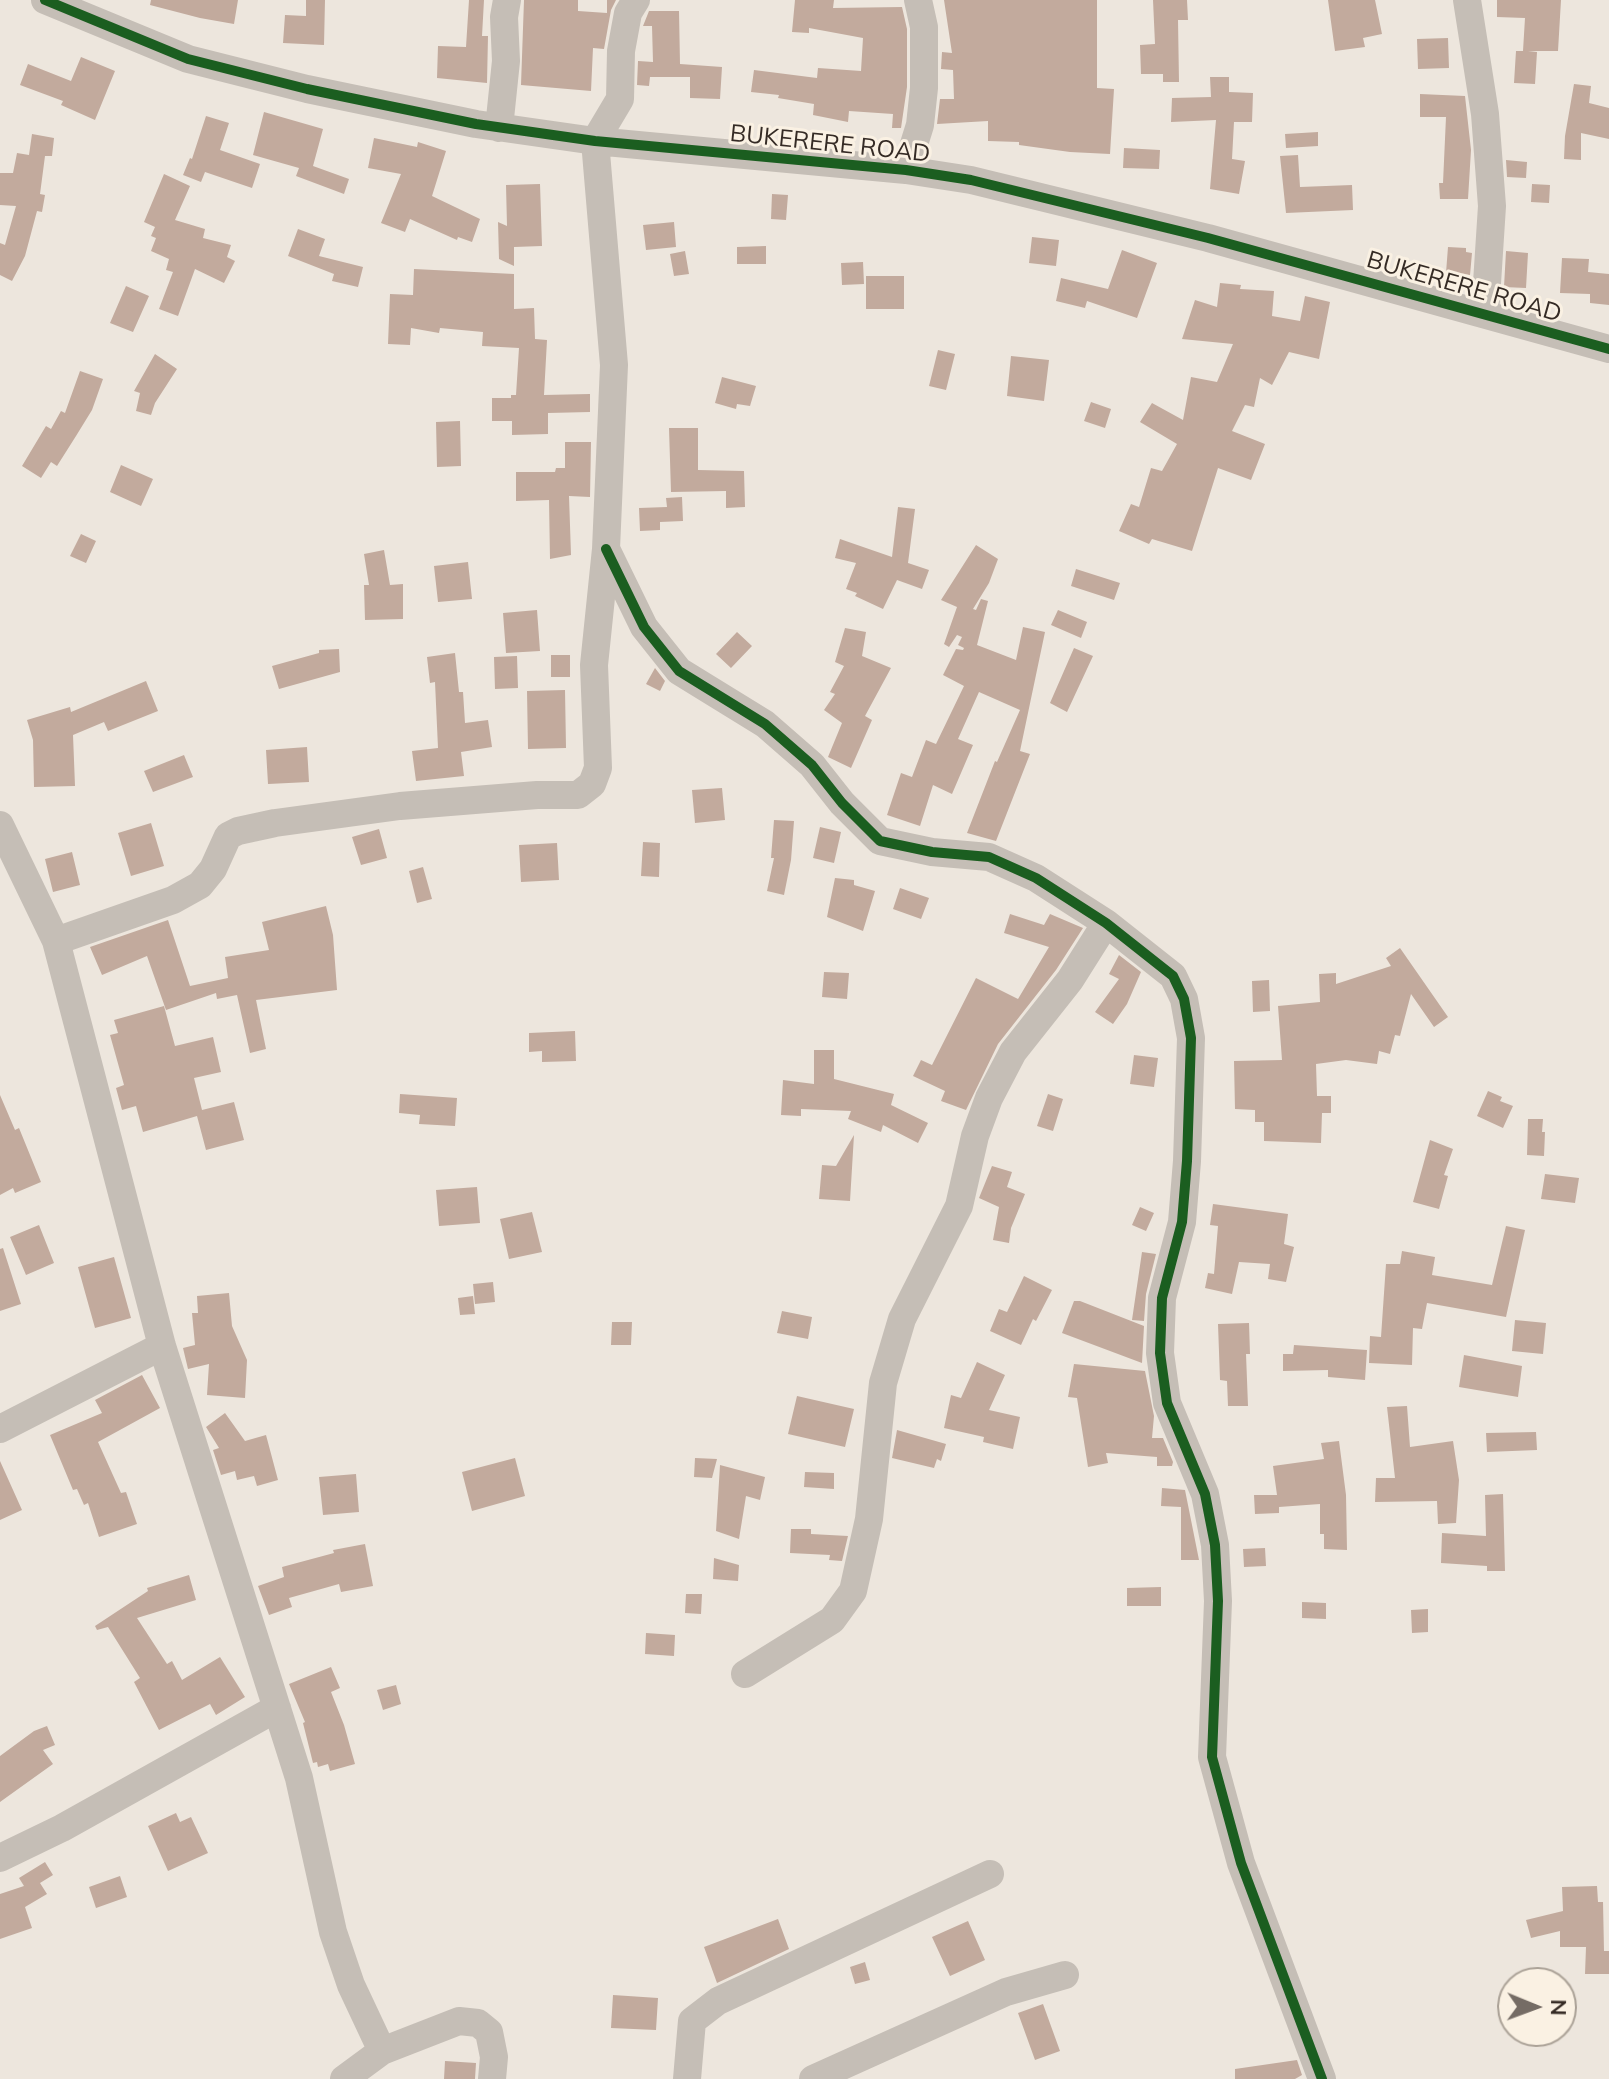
<!DOCTYPE html>
<html>
<head>
<meta charset="utf-8">
<style>
	body { margin:0 }
	#map { position:relative; width:1609px; height:2079px; overflow:hidden; background:#ede6dd; font-family:Mulish,sans-serif }
	canvas { display:block }
	.north { position:absolute; left:1497px; top:1967px; width:80px; height:80px; box-sizing:border-box; background:#faf1e3; border:2px solid #aba297; border-radius:50%; rotate:91deg; font-size:22px; font-weight:700; line-height:32px; text-align:center; color:#352b25 }
	.north::after { content:''; display:block; margin:auto; width:28px; height:36px; background:#756c65; clip-path:polygon(50% 0,100% 100%,50% 72%,0 100%) }
</style>
</head>
<body>
<div id="map">
<canvas width="1609" height="2079"></canvas>
<div class="north">N</div>
</div>
<script>
const ctx = document.querySelector('canvas').getContext('2d');
ctx.lineJoin = 'round';
function paint(path, color) { ctx.fillStyle = color; ctx.fill(path, 'evenodd'); }
const poly = rows => new Path2D(rows.map(r => 'M' + r).join(''));
function trace(path, color, width, dash) { ctx.strokeStyle = color; ctx.lineWidth = width; ctx.lineCap = dash ? 'butt' : 'round'; ctx.setLineDash(dash || []); ctx.stroke(path); }
function label(font, color, halo, rows, align = 'center') {
  ctx.font = font + ' Mulish,sans-serif'; ctx.lineWidth = 6; ctx.setLineDash([]); ctx.textBaseline = 'middle'; ctx.strokeStyle = halo; ctx.fillStyle = color; for (const [text, x, y, turn = 0] of rows) {
    ctx.save(); ctx.translate(x, y); ctx.rotate((+turn || 0) * Math.PI / 180); ctx.textAlign = isNaN(turn) ? turn : align; if (halo) ctx.strokeText(text, 0, 0); ctx.fillText(text, 0, 0); ctx.restore();
  }
}
paint(poly([
	[151,0,238,0,234,24,200,18,150,5],
	[306,0,325,0,324,45,283,43,285,15,306,16],
	[469,0,484,0,482,36,488,36,487,83,437,78,438,46,466,47],
	[524,0,578,0,578,11,607,13,607,0,616,0,611,10,604,49,593,48,591,91,521,85],
	[795,0,834,0,833,8,902,7,907,29,907,87,901,128,892,128,893,114,849,111,848,122,813,115,814,104,778,98,779,95,751,92,754,70,817,78,818,68,861,71,863,38,809,28,809,33,792,32],
	[944,0,1097,0,1097,88,1114,89,1110,154,1070,152,1019,145,1019,142,988,141,988,121,937,124,940,99,954,99,953,70,941,69,942,52,952,53],
	[1153,0,1187,0,1188,20,1178,20,1179,82,1163,82,1163,74,1141,74,1140,45,1155,44],
	[1328,0,1375,0,1382,34,1363,38,1365,47,1335,51],
	[1497,0,1561,0,1558,51,1528,51,1537,52,1535,84,1514,83,1516,51,1523,51,1525,18,1497,17],
	[649,11,679,11,680,64,722,67,720,99,690,98,690,77,650,77,649,86,637,85,638,61,653,62,652,26,643,26],
	[1448,38,1449,68,1418,69,1417,39],
	[81,57,115,71,95,120,61,105,63,101,20,85,28,64,71,81],
	[1210,77,1229,77,1229,92,1253,93,1252,122,1234,122,1232,159,1245,161,1239,194,1210,189,1216,120,1171,122,1172,98,1211,97],
	[1574,84,1591,86,1589,103,1609,108,1609,139,1581,133,1581,160,1564,159,1565,136],
	[1420,94,1465,96,1471,150,1468,199,1440,199,1439,183,1443,183,1446,117,1420,117],
	[264,112,323,129,313,166,349,179,344,194,296,176,299,168,253,155],
	[206,116,229,123,220,150,260,164,252,188,205,172,201,182,183,175,190,158,192,159],
	[1318,132,1318,146,1286,148,1285,134],
	[32,134,54,138,52,156,45,156,40,194,45,195,42,212,37,211,25,256,12,281,0,275,0,243,5,245,16,206,0,205,0,173,13,173,17,153,29,155],
	[374,138,417,147,418,142,446,151,432,196,480,219,472,242,458,237,457,240,410,219,405,232,381,223,401,174,368,168],
	[1124,148,1160,150,1159,169,1123,168],
	[1298,155,1300,187,1352,185,1353,210,1286,213,1280,156],
	[1506,160,1527,162,1526,178,1507,177],
	[164,174,190,186,175,220,205,229,203,238,231,245,227,257,235,261,224,283,195,269,178,316,159,309,173,272,166,270,169,259,151,251,156,238,151,236,155,227,144,222],
	[540,184,542,246,514,247,514,266,499,259,498,222,507,226,506,185],
	[1532,184,1550,185,1549,203,1531,202],
	[772,194,788,195,786,220,771,219],
	[674,222,676,247,646,250,643,225],
	[298,229,325,239,319,256,363,267,358,287,332,281,334,274,288,256],
	[1032,237,1059,240,1056,266,1029,263],
	[766,246,766,264,737,264,737,247],
	[1448,247,1466,248,1466,252,1472,253,1470,275,1446,273],
	[1122,250,1157,263,1137,318,1087,301,1085,308,1056,301,1061,278,1108,289],
	[685,251,689,274,674,276,670,254],
	[1506,251,1528,253,1526,288,1504,287],
	[1562,258,1589,259,1588,272,1609,274,1609,305,1590,303,1590,294,1560,293],
	[863,262,864,284,842,285,841,263],
	[414,269,514,274,514,309,534,308,535,339,547,340,544,395,590,394,590,412,548,413,548,434,512,435,512,421,492,421,492,398,511,398,511,395,516,395,519,348,482,346,483,332,440,328,439,333,411,328,410,345,388,344,390,294,413,295],
	[866,276,904,276,904,309,866,309],
	[1220,283,1241,285,1240,289,1274,291,1272,316,1300,321,1305,296,1330,302,1319,359,1289,352,1272,385,1260,378,1254,407,1245,405,1232,431,1265,444,1251,480,1218,468,1192,551,1152,539,1149,544,1119,531,1131,504,1139,507,1151,468,1162,471,1177,444,1140,422,1152,403,1183,420,1191,377,1217,382,1233,344,1182,339,1195,300,1217,307],
	[126,286,149,296,133,332,110,323],
	[938,350,955,354,946,390,929,386],
	[155,354,177,369,155,403,151,415,136,411,140,393,134,391],
	[1011,356,1049,360,1044,401,1007,396],
	[80,371,103,379,92,410,76,436,57,466,51,462,41,478,22,466,46,426,51,429,61,411,65,413],
	[722,377,756,386,750,406,737,404,736,409,715,403],
	[1091,402,1111,409,1105,428,1084,421],
	[460,421,461,466,437,467,436,422],
	[669,428,698,428,698,470,744,471,745,507,726,508,726,491,671,492],
	[565,442,591,442,590,497,569,496,571,555,550,559,549,500,516,501,516,472,555,472,556,468,565,468],
	[121,465,153,479,141,506,110,492],
	[682,497,683,521,660,522,660,530,640,531,639,508,667,507,666,498],
	[898,507,915,509,908,563,929,570,922,589,897,580,883,609,855,596,857,593,846,589,856,563,835,558,840,539,892,557],
	[81,534,96,541,86,563,70,556],
	[976,545,998,559,989,583,973,609,976,610,981,599,988,601,977,645,1016,660,1023,627,1045,632,1020,751,1030,754,996,841,967,833,995,761,997,762,1020,710,979,692,958,739,973,745,952,794,933,785,920,826,887,815,901,773,912,777,926,740,936,744,964,686,943,675,956,649,963,650,964,648,958,645,962,637,957,635,949,647,944,644,957,607,941,600],
	[384,550,390,585,403,584,403,619,365,620,364,585,369,585,364,554],
	[468,562,472,599,438,602,434,566],
	[1076,569,1120,583,1114,600,1071,586],
	[537,610,540,651,506,653,503,613],
	[1058,610,1087,622,1081,638,1051,625],
	[845,628,866,632,862,656,891,668,865,716,872,720,851,768,828,757,842,723,824,710,835,694,830,692,844,666,835,662],
	[737,632,752,646,731,668,716,654],
	[1074,648,1093,656,1067,712,1050,703],
	[339,649,340,672,279,689,272,666,319,653,319,650],
	[455,653,459,692,463,692,465,723,488,720,492,747,461,752,464,776,416,781,412,751,438,748,435,682,430,683,427,657],
	[551,655,570,655,570,677,551,677],
	[517,656,518,688,495,689,494,657],
	[655,668,665,681,660,691,646,684],
	[146,681,158,711,108,731,104,722,73,735,75,786,34,787,33,740,27,720,70,707,71,712],
	[565,690,566,748,528,749,527,691],
	[307,747,309,782,268,784,266,750],
	[184,755,193,777,153,792,144,771],
	[722,788,725,820,695,823,692,790],
	[774,820,794,821,791,860,784,895,767,891,774,858,771,858],
	[151,823,164,866,131,876,118,833],
	[820,827,841,832,834,863,813,858],
	[379,829,387,858,361,865,352,837],
	[643,842,660,843,659,877,641,876],
	[557,843,559,880,521,882,519,845],
	[72,852,80,885,53,892,45,859],
	[423,867,432,899,417,903,409,871],
	[835,878,854,880,854,885,875,891,863,931,827,917],
	[900,888,929,898,921,919,893,909],
	[326,906,333,935,337,990,256,1000,266,1049,250,1053,237,995,217,999,216,993,166,1010,147,956,102,975,90,947,168,920,190,986,228,978,225,957,269,950,262,922],
	[1010,914,1044,925,1050,914,1083,928,1056,970,998,1044,966,1110,941,1101,945,1091,913,1076,921,1060,932,1065,976,978,1018,999,1049,947,1004,933],
	[1400,948,1448,1017,1434,1027,1411,994,1400,1036,1395,1035,1390,1054,1379,1051,1377,1064,1346,1060,1316,1064,1317,1096,1331,1096,1331,1113,1322,1113,1321,1143,1264,1141,1264,1122,1255,1122,1255,1110,1235,1109,1234,1061,1282,1060,1278,1006,1320,1002,1319,974,1336,973,1336,984,1391,966,1386,958],
	[1119,955,1141,972,1127,1004,1113,1024,1095,1012,1119,979,1109,974],
	[824,972,849,973,847,999,822,997],
	[1269,980,1270,1011,1253,1012,1252,981],
	[164,1006,175,1046,213,1037,221,1072,194,1078,202,1110,234,1102,244,1140,206,1150,197,1116,143,1132,136,1106,122,1110,116,1088,124,1085,110,1035,118,1033,114,1020],
	[575,1031,576,1061,542,1062,542,1051,529,1052,529,1033],
	[814,1050,834,1050,834,1079,894,1094,891,1105,928,1123,918,1143,883,1125,881,1132,848,1119,851,1111,801,1109,801,1116,781,1115,783,1080,814,1084],
	[1134,1055,1158,1058,1154,1087,1130,1084],
	[1488,1091,1502,1097,1500,1101,1513,1106,1503,1128,1477,1116],
	[400,1094,457,1098,455,1126,419,1124,420,1115,399,1113],
	[1048,1094,1063,1099,1053,1131,1037,1126],
	[0,1095,15,1130,19,1128,41,1182,15,1193,13,1188,0,1195],
	[1528,1119,1543,1119,1542,1132,1545,1132,1544,1156,1527,1155],
	[854,1135,850,1201,819,1199,822,1165,836,1166],
	[1430,1140,1453,1149,1444,1175,1448,1176,1439,1209,1413,1202],
	[992,1166,1012,1172,1007,1187,1025,1194,1011,1228,1009,1243,993,1240,999,1207,979,1198],
	[1545,1174,1579,1178,1575,1203,1541,1199],
	[477,1187,480,1223,439,1226,436,1190],
	[1213,1204,1288,1214,1284,1244,1294,1247,1286,1282,1268,1279,1270,1264,1239,1262,1232,1294,1205,1288,1208,1273,1214,1274,1218,1226,1210,1225],
	[1140,1207,1154,1213,1146,1231,1132,1225],
	[532,1212,542,1252,509,1259,500,1219],
	[39,1225,54,1263,26,1275,10,1237],
	[1506,1226,1525,1230,1506,1317,1427,1303,1422,1329,1413,1328,1412,1365,1369,1363,1370,1336,1381,1337,1386,1264,1400,1264,1402,1251,1435,1257,1432,1275,1492,1285],
	[3,1248,21,1304,0,1311,0,1249],
	[1142,1252,1156,1254,1146,1294,1144,1321,1132,1320],
	[114,1257,131,1318,95,1328,78,1267],
	[1024,1276,1052,1290,1036,1321,1033,1319,1021,1345,990,1331,999,1309,1007,1312],
	[493,1282,495,1302,475,1304,473,1284],
	[229,1293,232,1326,247,1360,245,1398,207,1395,209,1364,188,1369,183,1348,195,1345,192,1313,198,1313,197,1296],
	[473,1296,475,1314,460,1315,458,1298],
	[1074,1301,1080,1301,1144,1326,1142,1363,1062,1333],
	[782,1311,812,1317,808,1339,777,1333],
	[1515,1320,1546,1323,1543,1354,1512,1351],
	[612,1322,632,1322,631,1345,611,1345],
	[1249,1323,1250,1354,1246,1354,1248,1406,1228,1406,1227,1381,1220,1380,1218,1324],
	[1294,1345,1367,1350,1365,1380,1328,1377,1328,1370,1283,1371,1283,1354,1293,1354],
	[1464,1355,1522,1366,1518,1397,1459,1387],
	[977,1362,1005,1375,989,1410,1020,1417,1013,1449,983,1442,984,1437,944,1428,951,1395,961,1398],
	[1074,1364,1145,1371,1154,1416,1152,1438,1163,1438,1173,1462,1172,1466,1157,1466,1157,1457,1106,1453,1108,1463,1088,1467,1077,1398,1068,1397],
	[142,1375,160,1408,98,1442,121,1493,126,1492,137,1524,99,1537,88,1503,84,1505,77,1489,73,1490,50,1435,102,1413,95,1400],
	[797,1396,854,1409,845,1447,788,1434],
	[1407,1406,1410,1447,1453,1441,1459,1480,1456,1523,1438,1524,1437,1501,1375,1502,1376,1478,1395,1478,1387,1407],
	[225,1413,245,1441,266,1435,278,1480,257,1486,254,1476,237,1480,235,1471,221,1475,213,1450,219,1448,206,1427],
	[897,1430,946,1444,941,1461,937,1459,934,1468,892,1458],
	[1536,1432,1537,1450,1487,1452,1486,1433],
	[1339,1441,1346,1495,1347,1550,1324,1549,1324,1534,1320,1534,1320,1504,1279,1507,1279,1513,1255,1514,1254,1495,1277,1495,1273,1466,1324,1459,1321,1443],
	[515,1458,525,1496,472,1511,462,1472],
	[695,1458,717,1459,712,1478,694,1477],
	[0,1461,22,1510,0,1520],
	[720,1465,765,1477,760,1500,746,1496,739,1539,716,1531],
	[805,1472,834,1473,834,1489,804,1487],
	[356,1474,359,1512,323,1515,319,1477],
	[1162,1488,1185,1490,1199,1560,1181,1560,1181,1507,1161,1506],
	[1503,1494,1505,1571,1487,1571,1487,1566,1441,1563,1442,1533,1486,1536,1485,1495],
	[791,1529,811,1529,811,1534,848,1536,842,1561,829,1560,830,1555,790,1553],
	[365,1544,373,1586,341,1592,339,1584,289,1598,292,1607,269,1615,258,1586,284,1577,282,1567,334,1553,333,1550],
	[1265,1548,1266,1566,1244,1567,1243,1549],
	[714,1558,739,1565,738,1581,713,1579],
	[189,1575,196,1600,137,1618,167,1664,172,1661,182,1680,220,1657,245,1697,216,1715,210,1704,159,1730,134,1682,140,1678,108,1627,97,1630,95,1626,148,1591,147,1588],
	[1161,1587,1161,1606,1127,1606,1127,1588],
	[686,1594,702,1594,701,1614,685,1613],
	[1302,1602,1326,1603,1326,1619,1302,1618],
	[1428,1609,1428,1632,1412,1633,1411,1610],
	[646,1633,675,1635,674,1656,645,1654],
	[331,1667,340,1688,331,1692,344,1725,355,1764,330,1771,328,1764,318,1767,317,1762,313,1763,303,1723,305,1722,289,1684],
	[396,1685,401,1704,383,1710,377,1690],
	[47,1726,55,1745,43,1750,53,1764,0,1802,0,1756,34,1731],
	[176,1813,180,1822,191,1817,208,1853,168,1871,148,1826],
	[45,1862,53,1875,40,1883,47,1894,25,1907,32,1928,0,1939,0,1894,24,1886,19,1878],
	[120,1876,127,1897,96,1908,89,1887],
	[1597,1886,1598,1902,1603,1902,1604,1951,1609,1951,1609,1974,1585,1974,1586,1947,1560,1947,1560,1931,1531,1938,1526,1920,1563,1911,1562,1887],
	[778,1919,789,1949,717,1983,704,1947],
	[968,1921,985,1960,950,1976,932,1937],
	[865,1962,870,1980,855,1984,850,1967],
	[613,1995,658,1998,656,2030,611,2028],
	[1043,2004,1060,2051,1035,2060,1018,2013],
	[1297,2060,1302,2075,1295,2079,1235,2079,1235,2069],
	[445,2061,476,2063,475,2079,444,2079]
]), '#c2aa9d');
trace(poly([
	[45,0,188,59,307,89,476,124,595,141,906,170,971,180,1208,238,1609,349],
	[1467,0,1485,114,1492,206,1485,314],
	[499,128,506,61,504,17,507,0],
	[906,170,920,125,924,88,924,27,918,0],
	[606,549,644,627,679,671,765,724,812,765,842,803,880,841,932,852,989,857,1036,878,1106,923,1173,976,1184,999,1191,1038,1187,1161,1182,1222,1162,1298,1160,1353,1167,1403,1205,1494,1215,1545,1218,1601,1212,1757,1241,1863,1322,2079],
	[0,825,56,941,162,1346,299,1778,333,1932,351,1985,382,2051],
	[56,941,173,900,200,885,213,869,228,836,238,831,275,823,400,806,537,795,578,795,592,784,598,768,594,665,606,549,614,365,595,141,620,99,621,51,628,13,636,0],
	[0,1429,162,1346],
	[745,1674,832,1620,853,1591,869,1519,883,1383,902,1319,959,1206,975,1136,989,1098,1013,1052,1070,980,1106,923],
	[0,1858,62,1828,277,1708],
	[344,2079,382,2051,459,2021,478,2023,489,2032,494,2057,492,2079],
	[687,2079,692,2021,718,2001,990,1874],
	[813,2079,1006,1992,1065,1975]
]), '#c5beb6', 28);
trace(poly([
	[45,0,188,59,307,89,476,124,595,141,906,170,971,180,1208,238,1609,349],
	[606,549,644,627,679,671,765,724,812,765,842,803,880,841,932,852,989,857,1036,878,1106,923,1173,976,1184,999,1191,1038,1187,1161,1182,1222,1162,1298,1160,1353,1167,1403,1205,1494,1215,1545,1218,1601,1212,1757,1241,1863,1322,2079]
]), '#1b5e20', 10);
label('24px', '#352b25', '#faf1e3', [
	["BUKERERE ROAD",830,144,6],
	["BUKERERE ROAD",1464,287,16]
]);
</script>
</body>
</html>
